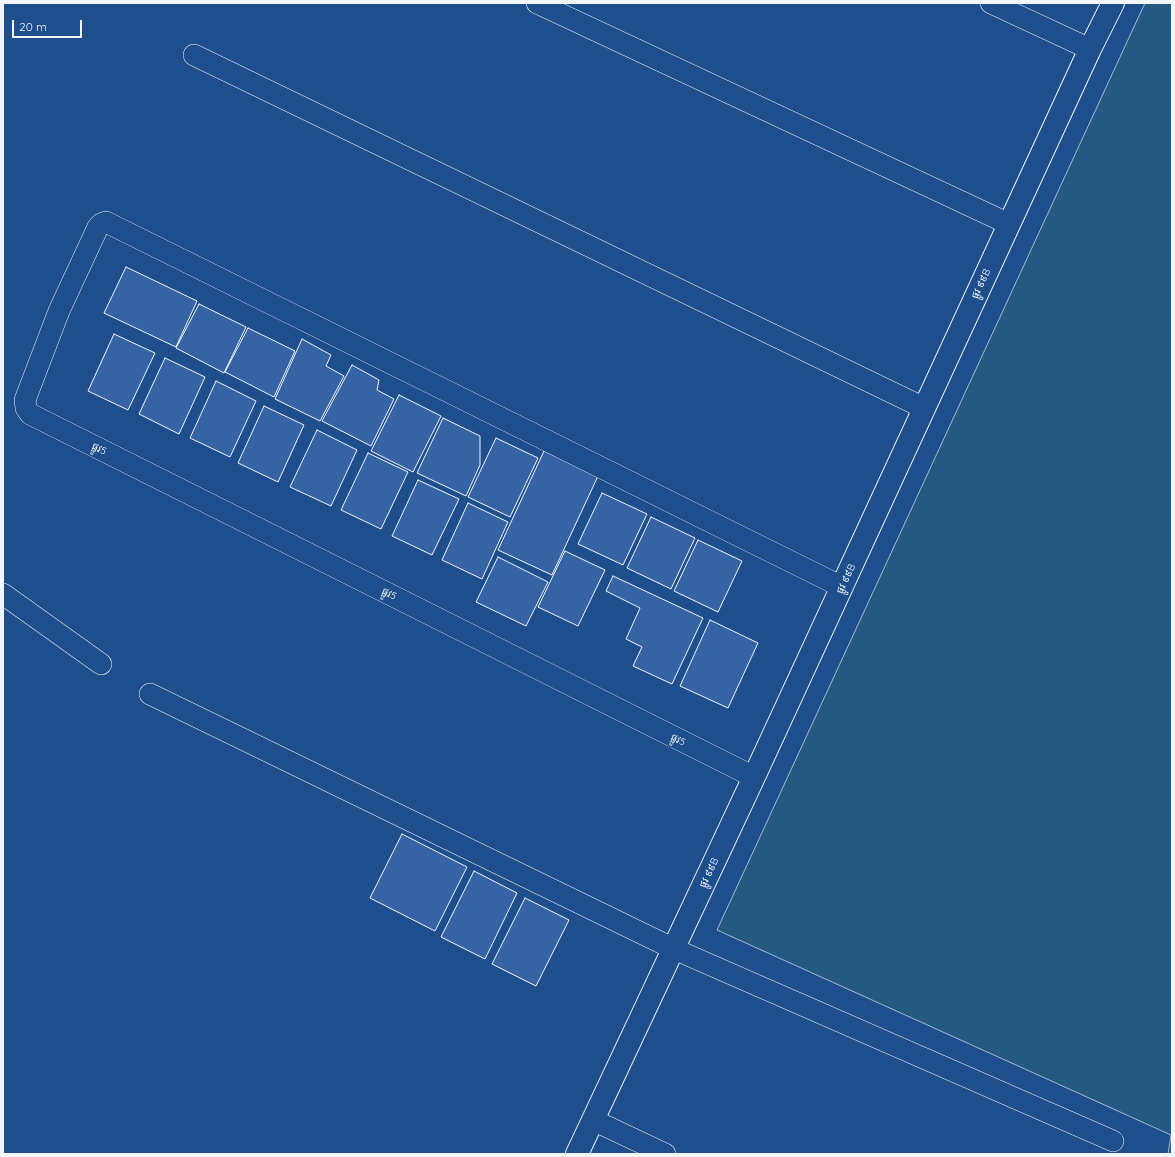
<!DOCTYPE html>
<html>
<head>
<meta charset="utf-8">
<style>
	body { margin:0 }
	#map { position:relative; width:1175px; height:1157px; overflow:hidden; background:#1f4e8c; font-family:Quicksand,sans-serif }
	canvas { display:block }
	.frame { position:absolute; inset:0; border:4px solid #f2f6ff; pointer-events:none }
	.scale { position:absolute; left:12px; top:20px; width:70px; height:18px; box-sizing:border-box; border:2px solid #f2f6ff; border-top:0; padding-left:5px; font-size:12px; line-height:14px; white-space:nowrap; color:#f2f6ff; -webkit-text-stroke:3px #1f4e8c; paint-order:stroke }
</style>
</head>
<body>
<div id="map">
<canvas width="1175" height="1157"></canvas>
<div class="frame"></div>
<div class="scale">20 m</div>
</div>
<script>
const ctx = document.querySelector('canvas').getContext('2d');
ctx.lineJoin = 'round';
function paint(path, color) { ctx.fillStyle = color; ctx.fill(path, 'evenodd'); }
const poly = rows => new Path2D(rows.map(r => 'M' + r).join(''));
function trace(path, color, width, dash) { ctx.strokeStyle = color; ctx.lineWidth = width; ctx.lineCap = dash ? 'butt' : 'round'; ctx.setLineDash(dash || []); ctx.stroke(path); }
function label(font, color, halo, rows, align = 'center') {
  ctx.font = font + ' Quicksand,"Noto Sans Khmer",sans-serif'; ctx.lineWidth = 3; ctx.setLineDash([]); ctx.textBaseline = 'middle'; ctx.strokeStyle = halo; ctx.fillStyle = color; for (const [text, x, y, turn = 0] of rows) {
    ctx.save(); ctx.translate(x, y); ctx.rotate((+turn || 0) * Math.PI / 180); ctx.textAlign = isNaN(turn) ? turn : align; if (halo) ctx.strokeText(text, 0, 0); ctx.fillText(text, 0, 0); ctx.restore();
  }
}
const green = poly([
	[1145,3,1172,3,1172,1154,1168,1154,1171,1135,717,930,1145,3]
]);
paint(green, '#245a82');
trace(green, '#a8bbd7', 1);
const building = poly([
	[126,267,197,301,176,347,104,313,126,267],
	[199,304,246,327,224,373,176,348,199,304],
	[248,328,295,351,274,397,225,372,248,328],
	[114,334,155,353,128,410,88,391,114,334],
	[302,339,331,355,326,366,344,376,320,421,275,399,302,339],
	[165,358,205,377,179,434,139,414,165,358],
	[352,365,379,380,377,390,394,399,371,446,322,421,352,365],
	[216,381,256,401,230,457,190,438,216,381],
	[399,395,441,416,413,472,371,451,399,395],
	[264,406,304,425,278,482,238,463,264,406],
	[443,418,480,436,480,465,466,496,417,473,443,418],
	[317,430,357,450,331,506,290,487,317,430],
	[496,438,538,458,510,517,468,497,496,438],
	[544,451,598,476,552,575,498,550,544,451],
	[368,453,408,472,381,529,341,510,368,453],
	[418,480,459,499,432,555,392,536,418,480],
	[602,493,647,514,623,565,578,544,602,493],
	[468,503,508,522,482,579,442,560,468,503],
	[651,517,695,538,671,589,627,568,651,517],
	[698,540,742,561,718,612,674,591,698,540],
	[565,551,605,570,578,626,538,607,565,551],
	[498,557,548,582,526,626,476,602,498,557],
	[613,576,703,618,672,684,633,666,642,647,626,639,640,608,606,591,613,576],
	[710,620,758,643,728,708,680,686,710,620],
	[402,834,467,867,435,931,370,898,402,834],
	[474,871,517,893,485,959,441,937,474,871],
	[525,898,569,920,536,986,492,964,525,898]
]);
paint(building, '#3563a3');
trace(building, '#f2f6ff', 1);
const street = poly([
	[537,3,1009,224],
	[991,3,1090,49],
	[194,55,924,408],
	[3,594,101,664],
	[150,694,674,949,1113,1141],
	[754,777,30,414,26,408,25,400,59,311,98,227,101,224,106,222,842,587],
	[593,1120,665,1154]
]);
const secondary = poly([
	[577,1154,754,777,1090,49,1113,3]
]);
trace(street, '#f2f6ff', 22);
trace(secondary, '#f2f6ff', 24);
trace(street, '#1f4e8c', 21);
trace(secondary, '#1f4e8c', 22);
label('10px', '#f2f6ff', '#1f4e8c', [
	["ផ្លូវ ៩៩B",981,284,-65],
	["ផ្លូវ5",99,449,27],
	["ផ្លូវ ៩៩B",846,579,-65],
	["ផ្លូវ5",389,594,27],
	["ផ្លូវ5",678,740,27],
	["ផ្លូវ ៩៩B",709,873,-65]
]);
</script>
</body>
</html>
